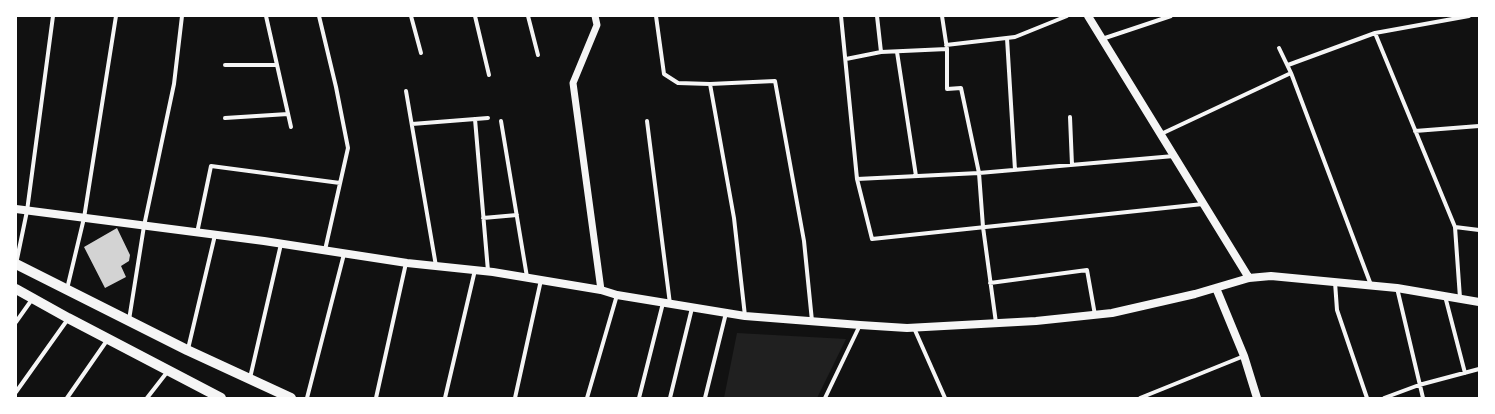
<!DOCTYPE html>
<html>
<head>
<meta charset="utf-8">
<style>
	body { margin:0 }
	#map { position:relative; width:1495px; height:414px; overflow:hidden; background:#111; font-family:"Source Sans 3",sans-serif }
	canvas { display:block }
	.frame { position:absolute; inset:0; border:17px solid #fff; pointer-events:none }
</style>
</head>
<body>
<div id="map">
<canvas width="1495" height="414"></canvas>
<div class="frame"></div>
</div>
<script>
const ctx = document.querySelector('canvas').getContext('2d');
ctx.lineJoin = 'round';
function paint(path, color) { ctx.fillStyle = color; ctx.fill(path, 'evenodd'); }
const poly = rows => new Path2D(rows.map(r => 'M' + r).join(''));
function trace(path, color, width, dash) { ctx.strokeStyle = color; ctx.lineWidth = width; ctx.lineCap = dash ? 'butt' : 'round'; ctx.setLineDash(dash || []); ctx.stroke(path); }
paint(poly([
	[737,333,846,339,817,398,724,398]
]), '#202020');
paint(poly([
	[117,228,130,255,129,261,121,266,126,277,105,288,84,247]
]), '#d3d3d3');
trace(poly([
	[266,16,291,127],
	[319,16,336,87,348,148,325,250],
	[411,16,421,53],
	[475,16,489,75],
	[528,16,538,55],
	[656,16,664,74,678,83,710,84,775,81,804,241,812,321],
	[841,16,857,179,872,239,1203,204],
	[877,16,881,52],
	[942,16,947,49,947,89,961,88,979,173,983,227,996,323],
	[1375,33,1455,227,1460,298],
	[1007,38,1015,170],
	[1102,39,1171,16],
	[946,45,1015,37,1067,16],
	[1279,48,1291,73,1371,285],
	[897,52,916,176],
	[846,59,881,52,947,49],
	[225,65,277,65],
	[1288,65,1375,33,1469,16],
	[710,84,734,218,745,316],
	[406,91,436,266],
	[1070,117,1072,165],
	[225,118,288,114],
	[475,119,488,271],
	[501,121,527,277],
	[647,121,670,304],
	[412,124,488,118],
	[1415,131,1479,126],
	[1161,134,1291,73],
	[857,179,979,173,1174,156],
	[483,218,517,215],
	[1455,227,1479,230],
	[197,233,211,166,340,183],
	[16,264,27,211,53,16],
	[1335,282,1337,310,1367,398],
	[990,283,1087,270,1095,315],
	[1397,288,1423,398],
	[67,289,84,218,116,16],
	[1445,296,1465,373],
	[129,320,144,226,174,84,182,16],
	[16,322,33,298],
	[914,328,945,398],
	[188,349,215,235],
	[250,378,281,244],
	[16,392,68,319],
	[67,398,108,339],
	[147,398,168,371],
	[307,398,344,254],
	[376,398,406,263],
	[445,398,475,270],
	[515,398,541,280],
	[587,398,617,295],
	[639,398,663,303],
	[670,398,692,308],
	[705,398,726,313],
	[825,398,860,325],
	[1140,398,1244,356],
	[1384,398,1419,385,1479,369]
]), '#f5f5f5', 4);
trace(poly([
	[595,16,597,25,573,83,601,290]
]), '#f5f5f5', 7);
trace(poly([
	[1088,16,1249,278],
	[16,209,264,241,407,263,493,272,601,290,617,295,745,316,860,325,907,328,1036,321,1112,313,1195,294,1249,278,1271,276,1397,288,1479,302],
	[1216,288,1244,356,1257,398]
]), '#f5f5f5', 8);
trace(poly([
	[16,264,187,350,291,398],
	[16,289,68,318,221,398]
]), '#f5f5f5', 10);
</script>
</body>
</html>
